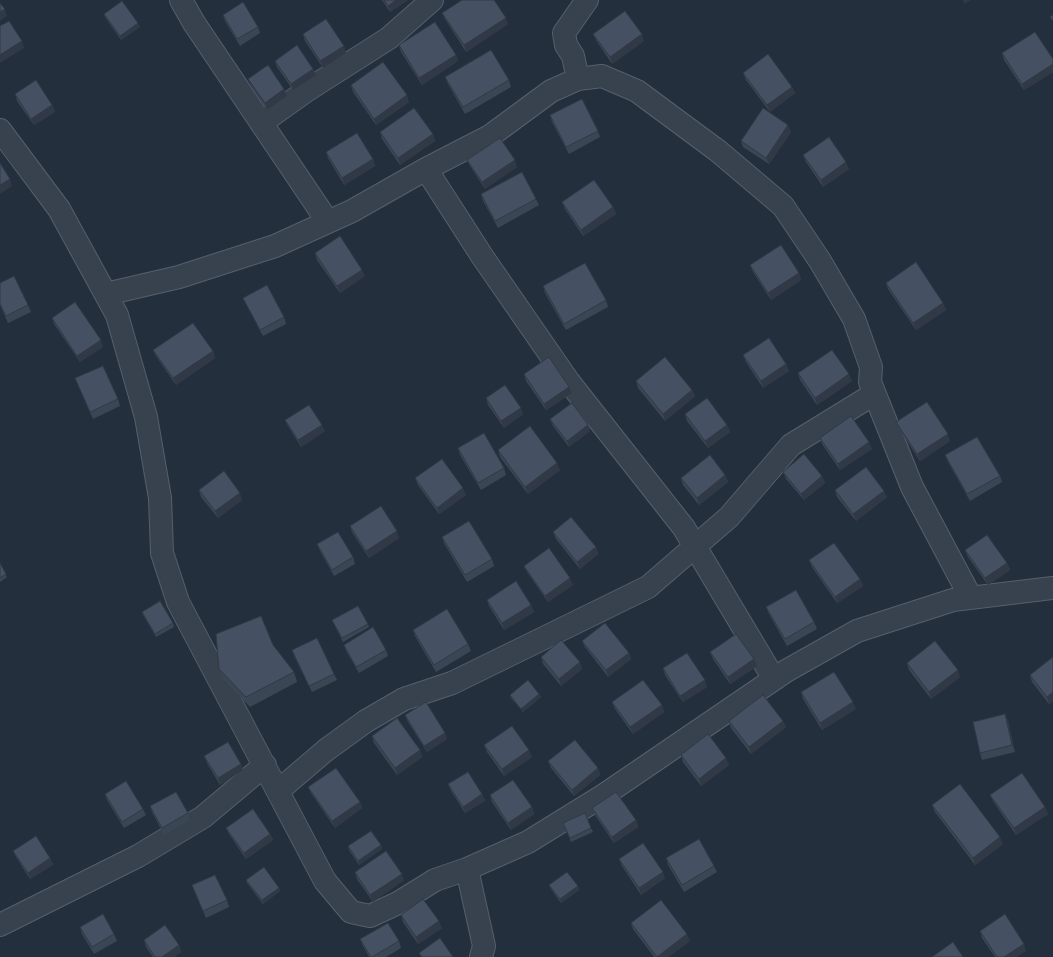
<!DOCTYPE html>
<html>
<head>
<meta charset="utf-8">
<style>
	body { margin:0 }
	canvas { display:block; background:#242f3e }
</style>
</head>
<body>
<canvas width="1053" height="957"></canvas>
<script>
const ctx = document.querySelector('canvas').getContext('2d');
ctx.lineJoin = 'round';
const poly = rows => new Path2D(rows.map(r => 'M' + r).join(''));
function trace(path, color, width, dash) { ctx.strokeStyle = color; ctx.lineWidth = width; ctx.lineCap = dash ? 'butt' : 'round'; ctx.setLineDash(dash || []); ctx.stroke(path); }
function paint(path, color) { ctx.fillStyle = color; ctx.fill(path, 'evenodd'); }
const minor = poly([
	[181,0,194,23,328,222],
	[578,79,573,56,566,45,564,33,587,0],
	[261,123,306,91,389,38,432,0],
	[0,130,59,209,117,315,146,417,160,498,162,553,178,602,325,881,351,912,370,916,398,903,435,880,467,869,528,842,604,795,786,671,857,631,953,600,1053,588],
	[426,169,482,256,569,382,684,528,774,679],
	[106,294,179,277,275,246,352,211,426,169,490,136,551,91,578,79,602,76,637,91,718,151,783,206,820,261,854,319,871,367,870,382,912,487,971,598],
	[278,791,326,750,366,721,404,699,452,683,648,587,729,517,791,445,874,394],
	[467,869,484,946,481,957],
	[0,925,138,856,203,817,265,765]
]);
trace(minor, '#565f6c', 24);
trace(minor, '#38414e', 22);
paint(poly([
	[382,0,408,0,390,12],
	[442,13,508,24,466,52,445,19],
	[104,14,140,27,121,40,105,17],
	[223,15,258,27,260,33,240,46,225,21],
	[303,34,344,46,346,53,323,68,305,41],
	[593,34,644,41,612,64,596,40],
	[399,45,456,55,458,61,422,85,401,52],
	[1002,53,1053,59,1053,72,1024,90,1004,60],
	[275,61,313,69,316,75,293,90,277,67],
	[743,73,792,87,795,93,770,112,746,80],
	[445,77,509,80,511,87,465,114,448,84],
	[248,79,284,89,287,96,267,110,251,85],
	[351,85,409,102,376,125,353,92],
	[15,94,52,105,55,112,34,125,17,101],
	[550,115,598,131,600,137,569,154,552,122],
	[380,132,433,134,435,141,400,165,382,139],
	[791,132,769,164,743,147,741,141],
	[326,152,373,159,375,166,344,185,328,158],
	[803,155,849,169,823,187,806,162],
	[467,160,517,167,485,189,470,166],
	[481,194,536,199,539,205,498,228,483,201],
	[562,202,613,207,616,214,583,236,565,209],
	[315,253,365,276,340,293,317,260],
	[750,265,799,273,801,280,771,300,753,272],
	[0,283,28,305,31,312,8,323,0,305],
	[886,283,943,303,946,310,916,330,888,289],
	[543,286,606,300,608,307,566,330,545,293],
	[243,298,284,317,286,324,263,336,246,304],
	[52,318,103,347,80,362,54,324],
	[153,350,213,351,215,358,176,385,156,356],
	[743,355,786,364,789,371,763,388,746,362],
	[798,373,852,381,817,405,800,380],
	[524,374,569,387,572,393,546,410,526,381],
	[75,378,118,399,120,406,93,419],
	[636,381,692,390,695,396,665,421,638,388],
	[486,398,523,414,504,428,488,405],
	[685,414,727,425,730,432,708,448,687,421],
	[550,419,588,425,590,431,569,447,553,426],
	[285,420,325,431,301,447,288,426],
	[896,422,950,441,920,461,899,429],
	[820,438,872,449,840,470,822,444],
	[458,448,504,468,506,475,481,490,460,455],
	[498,450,560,470,528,494,500,457],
	[945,455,1000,476,1002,482,970,501,948,462],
	[783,472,822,476,825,483,804,500,786,479],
	[725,475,728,482,699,505,683,485,681,478],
	[415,478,466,495,439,514,418,485],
	[199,490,242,500,218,518,201,497],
	[835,490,887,497,856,521,837,497],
	[350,526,399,538,369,558,352,532],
	[553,532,596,547,598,554,580,569,556,539],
	[442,537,492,559,494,566,467,582,444,543],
	[317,544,353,557,355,564,334,576,320,551],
	[965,550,1007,563,1010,570,988,585,968,557],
	[809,560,860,579,863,586,837,603,812,567],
	[0,563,7,577,0,582],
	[524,566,573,585,548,602,527,572],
	[487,600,531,605,534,612,504,630,489,606],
	[766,607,814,622,817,629,787,646,769,614],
	[142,612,173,623,174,627,156,637,143,615],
	[332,620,368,624,369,627,343,642],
	[413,630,468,644,471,651,436,672,415,636],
	[582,641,629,653,631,659,608,677,585,647],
	[273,645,294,672,297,682,250,707,223,679,219,669],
	[344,645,386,650,388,656,359,673,346,651],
	[292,650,334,674,337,680,312,692,294,656],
	[710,652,757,666,730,684,713,659],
	[541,657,582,669,561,686,543,664],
	[1053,657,1053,701,1049,704,1032,682,1030,675],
	[907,663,960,677,931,699,909,670],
	[663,668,707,687,683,702,665,675],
	[801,692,856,709,822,730,803,699],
	[539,694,541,697,523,712,511,698,510,695],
	[612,702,662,705,664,712,633,734,615,709],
	[1005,714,1008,721,1015,752,982,760,980,753],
	[405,715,445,733,447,739,427,752,408,722],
	[729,721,786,727,751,754,731,728],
	[372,736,420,750,422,757,397,775,374,743],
	[484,745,532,757,504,776,487,752],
	[681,755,729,765,701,786,683,762],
	[204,756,241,764,243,770,220,785,207,763],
	[548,761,598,768,600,775,574,796,551,768],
	[448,784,482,794,485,801,465,813,451,791],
	[308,787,360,802,362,808,335,828,311,793],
	[105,794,143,809,146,815,124,828,107,800],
	[490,795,532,807,534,814,511,830,492,802],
	[990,795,1045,807,1048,814,1016,835,993,801],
	[932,805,1003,844,975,865,935,812],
	[150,806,188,813,190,820,164,835,152,812],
	[592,808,636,820,638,827,614,843,595,815],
	[563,823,591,828,593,832,571,842],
	[226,828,270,834,273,840,246,859,229,834],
	[381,845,382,849,359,865,349,850,348,846],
	[13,851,50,858,53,865,30,879,16,857],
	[666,858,714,866,717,872,684,892,668,865],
	[619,859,665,878,641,895,622,866],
	[355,872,404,880,373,902,357,879],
	[246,880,279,888,280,891,263,904,247,883],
	[192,885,227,900,229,907,206,918],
	[549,885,578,886,579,890,561,903,551,889],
	[401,915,442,928,418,944,403,922],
	[631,923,690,941,668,957,654,957,633,929],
	[80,927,114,934,117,941,94,954,82,934],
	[980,931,1026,951,1016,957,995,957,982,938],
	[360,939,399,941,401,948,386,957,369,957,363,946],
	[144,940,179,945,181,952,174,957,153,957,146,947]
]), '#3b4654');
paint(poly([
	[396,0,408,0,390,12,388,6],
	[963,0,971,0,964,4],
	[5,9,7,16,0,21,0,12],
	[506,18,508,24,466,52,464,45],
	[138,23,140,27,121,40,120,36],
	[642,34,644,41,612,64,610,57],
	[22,41,24,48,0,63,0,55],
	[344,46,346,53,323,68,320,61],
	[456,55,458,61,422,85,419,78],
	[1053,64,1053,72,1024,90,1022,84],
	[313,69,316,75,293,90,291,84],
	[792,87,795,93,770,112,767,105],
	[284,89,287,96,267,110,265,103],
	[407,95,409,102,376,125,374,119],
	[52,105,55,112,34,125,31,119],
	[788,125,791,132,769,164,766,158],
	[433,134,435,141,400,165,398,158],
	[373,159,375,166,344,185,342,178],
	[515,160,517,167,485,189,482,182],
	[846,162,849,169,823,187,821,180],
	[10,179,12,186,0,194,0,185],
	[613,207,616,214,583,236,581,230],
	[362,270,365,276,340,293,337,286],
	[799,273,801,280,771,300,768,293],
	[943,303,946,310,916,330,913,323],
	[101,340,103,347,80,362,77,356],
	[213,351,215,358,176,385,173,378],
	[786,364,789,371,763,388,761,381],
	[849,374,852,381,817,405,815,398],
	[569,387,572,393,546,410,544,404],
	[692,390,695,396,665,421,663,414],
	[521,408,523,414,504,428,501,421],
	[322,425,325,431,301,447,298,440],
	[588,425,590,431,569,447,567,441],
	[727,425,730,432,708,448,705,441],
	[948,434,950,441,920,461,917,454],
	[869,442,872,449,840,470,838,464],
	[557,463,560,470,528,494,525,487],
	[725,475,728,482,699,505,697,498],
	[822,476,825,483,804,500,801,494],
	[463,488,466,495,439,514,437,508],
	[884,491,887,497,856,521,853,514],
	[240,493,242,500,218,518,215,511],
	[397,531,399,538,369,558,366,551],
	[596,547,598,554,580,569,577,562],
	[1007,563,1010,570,988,585,985,578],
	[570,578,573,585,548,602,545,596],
	[860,579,863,586,837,603,835,597],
	[531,605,534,612,504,630,502,623],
	[629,653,631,659,608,677,606,670],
	[754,659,757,666,730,684,728,677],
	[580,662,582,669,561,686,559,679],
	[958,670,960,677,931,699,929,692],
	[705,680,707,687,683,702,680,696],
	[1053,692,1053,701,1049,704,1047,697],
	[539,694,541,697,523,712,521,709],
	[853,702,856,709,822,730,820,723],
	[662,705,664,712,633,734,630,727],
	[1005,714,1008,721,1015,752,1012,745],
	[783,721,786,727,751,754,749,747],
	[445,733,447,739,427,752,424,746],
	[420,750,422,757,397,775,395,768],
	[529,750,532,757,504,776,502,769],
	[726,758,729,765,701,786,699,779],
	[241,764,243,770,220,785,218,778],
	[598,768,600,775,574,796,572,790],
	[482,794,485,801,465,813,463,807],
	[360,802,362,808,335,828,332,821],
	[532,807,534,814,511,830,508,823],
	[1045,807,1048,814,1016,835,1014,828],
	[636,820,638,827,614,843,612,837],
	[270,834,273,840,246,859,244,853],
	[1000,837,1003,844,975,865,973,858],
	[381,845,382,849,359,865,358,861],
	[50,858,53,865,30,879,28,873],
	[663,872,665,878,641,895,639,888],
	[402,874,404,880,373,902,370,895],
	[578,886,579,890,561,903,560,899],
	[279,888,280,891,263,904,262,900],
	[439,921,442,928,418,944,416,937],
	[687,934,690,941,668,957,657,957],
	[1024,944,1026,951,1016,957,1004,957],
	[179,945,181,952,174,957,162,957]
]), '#303945');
const building = poly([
	[384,0,396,0,388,6,384,0],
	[462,0,494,0,506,18,464,45,442,13,462,0],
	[122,1,138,23,120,36,104,14,122,1],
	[243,2,258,27,237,39,223,15,243,2],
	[0,3,5,9,0,12,0,3],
	[625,11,642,34,610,57,593,34,625,11],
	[1053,15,1053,21,1050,17,1053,15],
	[326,19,344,46,320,61,303,34,326,19],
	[9,21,22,41,0,55,0,26,9,21],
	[435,22,456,55,419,78,399,45,435,22],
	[1035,32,1053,59,1053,64,1022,84,1002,53,1035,32],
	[297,45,313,69,291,84,275,61,297,45],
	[491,50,509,80,463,107,445,77,491,50],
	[768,54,792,87,767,105,743,73,768,54],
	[383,62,407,95,374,119,351,85,383,62],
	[268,65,284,89,265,103,248,79,268,65],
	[36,80,52,105,31,119,15,94,36,80],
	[582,99,598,131,566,147,550,115,582,99],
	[414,108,433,134,398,158,380,132,414,108],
	[763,108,788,125,766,158,741,141,763,108],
	[357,133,373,159,342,178,326,152,357,133],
	[829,137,846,162,821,180,803,155,829,137],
	[500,138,515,160,482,182,467,160,500,138],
	[0,163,10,179,0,185,0,163],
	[522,172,536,199,495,221,481,194,522,172],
	[594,180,613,207,581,230,562,202,594,180],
	[340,236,362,270,337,286,315,253,340,236],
	[781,245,799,273,768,293,750,265,781,245],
	[916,262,943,303,913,323,886,283,916,262],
	[585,263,606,300,564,324,543,286,585,263],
	[14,276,28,305,6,316,0,304,0,283,14,276],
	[267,285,284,317,260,330,243,298,267,285],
	[75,302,101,340,77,356,52,318,75,302],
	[193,323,213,351,173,378,153,350,193,323],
	[769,338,786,364,761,381,743,355,769,338],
	[832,350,849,374,815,398,798,373,832,350],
	[549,357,569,387,544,404,524,374,549,357],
	[665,357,692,390,663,414,636,381,665,357],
	[103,366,118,399,90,412,75,378,103,366],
	[505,385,521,408,501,421,486,398,505,385],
	[707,398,727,425,705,441,685,414,707,398],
	[927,402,948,434,917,454,896,422,927,402],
	[572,403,588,425,567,441,550,419,572,403],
	[309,405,322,425,298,440,285,420,309,405],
	[851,416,869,442,838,464,820,438,851,416],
	[530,426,557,463,525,487,498,450,530,426],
	[484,433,504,468,478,483,458,448,484,433],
	[977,437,1000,476,967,494,945,455,977,437],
	[804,454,822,476,801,494,783,472,804,454],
	[710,455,725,475,697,498,681,478,710,455],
	[442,459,463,488,437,508,415,478,442,459],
	[866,467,884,491,853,514,835,490,866,467],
	[224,471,240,493,215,511,199,490,224,471],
	[381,506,397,531,366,551,350,526,381,506],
	[571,517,596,547,577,562,553,532,571,517],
	[469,521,492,559,465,575,442,537,469,521],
	[338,532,353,557,332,570,317,544,338,532],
	[987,535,1007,563,985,578,965,550,987,535],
	[834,543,860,579,835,597,809,560,834,543],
	[549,548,570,578,545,596,524,566,549,548],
	[0,563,6,574,0,578,0,563],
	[516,581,531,605,502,623,487,600,516,581],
	[796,590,814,622,785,639,766,607,796,590],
	[160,601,173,623,155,634,142,612,160,601],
	[358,606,368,624,342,638,332,620,358,606],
	[447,609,468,644,434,665,413,630,447,609],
	[261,616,273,645,294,672,246,697,219,669,216,634,261,616],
	[605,623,629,653,606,670,582,641,605,623],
	[373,627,386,650,356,667,344,645,373,627],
	[736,634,754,659,728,677,710,652,736,634],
	[317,638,334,674,309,686,292,650,317,638],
	[561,640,580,662,559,679,541,657,561,640],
	[935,641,958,670,929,692,907,663,935,641],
	[687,653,705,680,680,696,663,668,687,653],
	[1053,657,1053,692,1047,697,1030,675,1053,657],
	[834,672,853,702,820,723,801,692,834,672],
	[528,680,539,694,521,709,510,695,528,680],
	[643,680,662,705,630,727,612,702,643,680],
	[763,695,783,721,749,747,729,721,763,695],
	[426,702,445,733,424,746,405,715,426,702],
	[1005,714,1012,745,980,753,973,722,1005,714],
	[397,718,420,750,395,768,372,736,397,718],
	[512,726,529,750,502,769,484,745,512,726],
	[708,734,726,758,699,779,681,755,708,734],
	[575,740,598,768,572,790,548,761,575,740],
	[228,742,241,764,218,778,204,756,228,742],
	[336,768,360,802,332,821,308,787,336,768],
	[468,772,482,794,463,807,448,784,468,772],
	[1022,773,1045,807,1014,828,990,795,1022,773],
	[513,780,532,807,508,823,490,795,513,780],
	[126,781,143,809,122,822,105,794,126,781],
	[960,784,1000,837,973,858,932,805,960,784],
	[176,792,188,813,162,828,150,806,176,792],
	[616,792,636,820,612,837,592,808,616,792],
	[253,809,270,834,244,853,226,828,253,809],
	[585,813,591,828,570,838,563,823,585,813],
	[371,831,381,845,358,861,348,846,371,831],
	[36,836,50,858,28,873,13,851,36,836],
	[699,839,714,866,682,885,666,858,699,839],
	[643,843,663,872,639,888,619,859,643,843],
	[386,851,402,874,370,895,355,872,386,851],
	[264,867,279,888,262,900,246,880,264,867],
	[567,872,578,886,560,899,549,885,567,872],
	[215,875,227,900,203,911,192,885,215,875],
	[423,899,439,921,416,937,401,915,423,899],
	[661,900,687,934,657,957,631,923,661,900],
	[103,914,114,934,92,947,80,927,103,914],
	[1005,914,1024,944,1004,957,997,957,980,931,1005,914],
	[388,923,399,941,372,957,371,957,360,939,388,923],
	[165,925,179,945,162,957,155,957,144,940,165,925],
	[440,938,453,957,422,957,419,953,440,938],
	[953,942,963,957,932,957,953,942]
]);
paint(building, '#455162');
trace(building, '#303945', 1);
</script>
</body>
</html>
